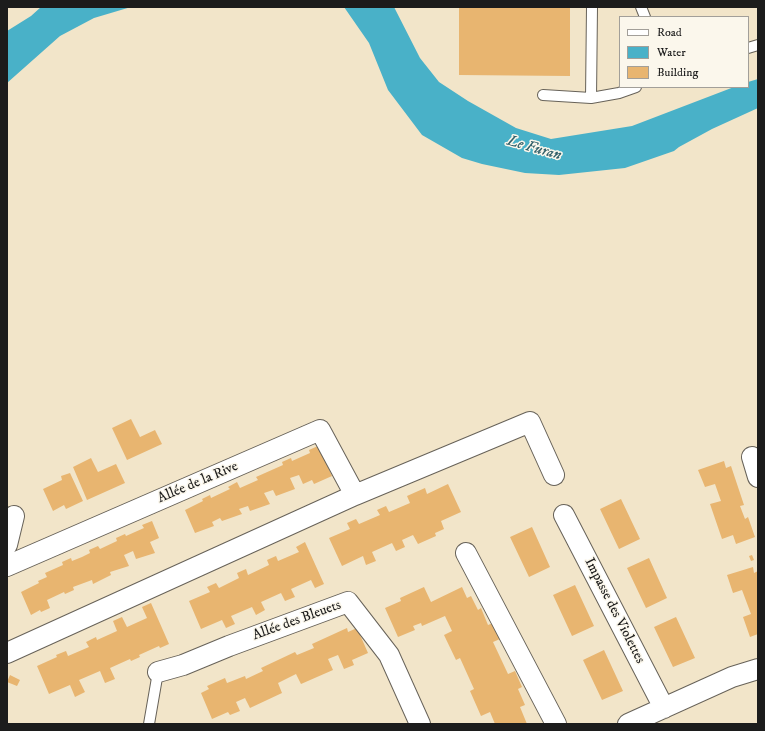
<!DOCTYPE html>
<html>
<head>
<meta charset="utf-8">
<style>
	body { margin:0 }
	#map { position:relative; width:765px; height:731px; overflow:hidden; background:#f2e5c9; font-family:"IM FELL DW Pica",serif }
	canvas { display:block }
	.frame { position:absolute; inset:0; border:8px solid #1c1c1c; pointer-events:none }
	.legend { position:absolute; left:619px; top:16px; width:130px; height:72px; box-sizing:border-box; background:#fbf7ec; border:1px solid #a29f99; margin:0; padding:5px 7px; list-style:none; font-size:12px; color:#1c1c1c }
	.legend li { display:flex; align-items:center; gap:8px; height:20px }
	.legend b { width:20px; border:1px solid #a29f99 }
</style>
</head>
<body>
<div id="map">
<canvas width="765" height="731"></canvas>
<div class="frame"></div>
<ul class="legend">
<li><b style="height:5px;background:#fff"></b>Road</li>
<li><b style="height:11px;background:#49b1c8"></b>Water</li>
<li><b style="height:11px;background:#e8b570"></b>Building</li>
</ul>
</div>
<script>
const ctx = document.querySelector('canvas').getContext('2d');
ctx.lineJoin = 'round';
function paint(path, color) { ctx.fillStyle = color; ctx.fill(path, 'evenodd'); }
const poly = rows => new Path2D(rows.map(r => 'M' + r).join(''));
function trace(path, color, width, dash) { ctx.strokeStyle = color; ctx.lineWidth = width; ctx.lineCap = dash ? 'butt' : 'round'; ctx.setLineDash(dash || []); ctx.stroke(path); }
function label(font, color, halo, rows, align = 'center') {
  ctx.font = font + ' "IM FELL DW Pica",serif'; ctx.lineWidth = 3; ctx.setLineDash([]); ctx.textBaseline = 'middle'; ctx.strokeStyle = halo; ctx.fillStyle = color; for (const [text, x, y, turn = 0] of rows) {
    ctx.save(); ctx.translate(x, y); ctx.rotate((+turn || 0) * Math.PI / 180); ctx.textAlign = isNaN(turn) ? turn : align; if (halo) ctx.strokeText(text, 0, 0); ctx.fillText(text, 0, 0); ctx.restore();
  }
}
paint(poly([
	[41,7,131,7,94,18,60,36,7,83,7,31,31,16],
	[344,7,394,7,420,58,439,82,468,101,516,128,551,139,632,126,734,87,748,87,748,82,758,79,758,108,712,129,679,147,674,151,625,168,559,175,525,173,482,164,462,158,422,135,388,90,369,43]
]), '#49b1c8');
paint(poly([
	[459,7,570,7,570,76,459,75],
	[131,419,140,437,155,430,162,444,127,460,112,428],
	[318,446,332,476,314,484,312,480,303,484,299,475,290,478,295,489,276,496,273,490,264,493,270,504,250,511,248,506,239,509,242,514,222,521,220,518,212,522,214,526,195,533,185,510,203,501,202,499,210,495,211,498,230,489,228,487,237,482,240,488,258,480,256,477,283,465,282,462,291,458,292,461,310,453,309,450],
	[91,458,98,472,116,464,125,483,87,500,73,467],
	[724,461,726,468,731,466,744,505,740,506,745,519,748,517,755,537,736,544,733,535,722,539,710,504,721,501,715,484,705,487,698,470],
	[70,473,83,501,66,509,64,505,53,511,43,489,62,480,61,476],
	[448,484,461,512,441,521,444,529,435,533,436,536,418,544,413,535,402,540,405,547,396,551,392,543,372,552,376,561,366,565,363,556,342,566,329,538,350,529,347,523,356,519,359,524,380,515,377,510,386,506,389,512,410,503,407,496,425,488,427,494],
	[621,499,640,539,619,549,600,509],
	[152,521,159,538,150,542,155,553,136,559,133,551,124,555,129,566,110,572,111,575,93,584,92,580,73,587,74,590,65,594,64,592,47,600,50,608,41,612,40,610,31,615,21,592,39,583,38,581,47,577,45,573,63,565,62,562,71,558,72,561,82,557,90,553,89,550,98,546,100,549,117,541,116,538,125,534,126,536,144,528,142,525],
	[532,527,550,567,529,577,510,537],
	[305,542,324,584,315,588,311,580,291,589,295,597,285,601,281,593,261,602,265,610,256,615,252,607,231,616,235,624,226,628,222,620,201,629,189,601,210,592,207,587,216,583,219,588,239,578,237,573,246,569,248,575,269,565,267,560,276,556,278,561,299,552,296,547],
	[752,555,754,560,751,561,749,556],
	[649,558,667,598,646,608,627,568],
	[753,567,754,573,758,571,758,634,750,637,743,617,751,614,742,590,733,593,727,575],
	[575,585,594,626,572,636,553,595],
	[424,587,431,602,462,587,467,598,471,596,478,610,481,608,488,625,493,623,500,639,493,642,508,674,515,671,522,687,518,689,525,705,520,707,527,724,495,724,490,712,481,716,470,691,474,689,460,658,456,660,444,635,452,631,445,616,422,626,421,623,413,626,415,630,398,637,385,608,401,601,400,598],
	[151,603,169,644,160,648,159,646,139,655,140,657,131,661,130,659,110,668,115,679,105,683,100,671,79,680,85,692,75,697,70,685,49,694,37,666,57,657,56,655,66,651,68,656,89,647,86,642,96,637,97,640,117,631,113,621,122,617,127,627,147,618,142,607],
	[676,617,695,658,673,667,654,627],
	[347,628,348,632,357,628,368,653,352,660,354,665,344,669,338,655,328,659,333,670,301,684,296,674,278,683,282,693,250,708,245,698,236,702,240,711,230,715,228,712,212,719,201,693,209,689,207,686,225,678,227,683,245,676,246,679,263,671,261,668,295,652,297,655,314,648,312,644],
	[604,650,623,691,602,700,583,660],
	[10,675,20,680,17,686,7,682]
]), '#e8b570');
const service = poly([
	[592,7,591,98,619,93,636,87],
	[641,7,645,17],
	[748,48,758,45],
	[543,95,591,98],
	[149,724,158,672]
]);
const minor = poly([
	[752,457,758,477],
	[355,495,530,422,554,475],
	[564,515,664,708],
	[7,545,14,516],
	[466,553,556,724],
	[7,566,320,430,355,495,7,653],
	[158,672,183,665,229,646,348,602,389,655,420,724],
	[628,724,732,677,758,669]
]);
trace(service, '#676259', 12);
trace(minor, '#676259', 22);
trace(service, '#fff', 10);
trace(minor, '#fff', 20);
label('14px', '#1c1c1c', '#fbf7ec', [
	["Allée de la Rive",198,483,-23],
	["Impasse des Violettes",614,611,63],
	["Allée des Bleuets",297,621,-20]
]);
label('italic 15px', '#305f69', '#fbf7ec', [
	["Le Furan",534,149,16]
]);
</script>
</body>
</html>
